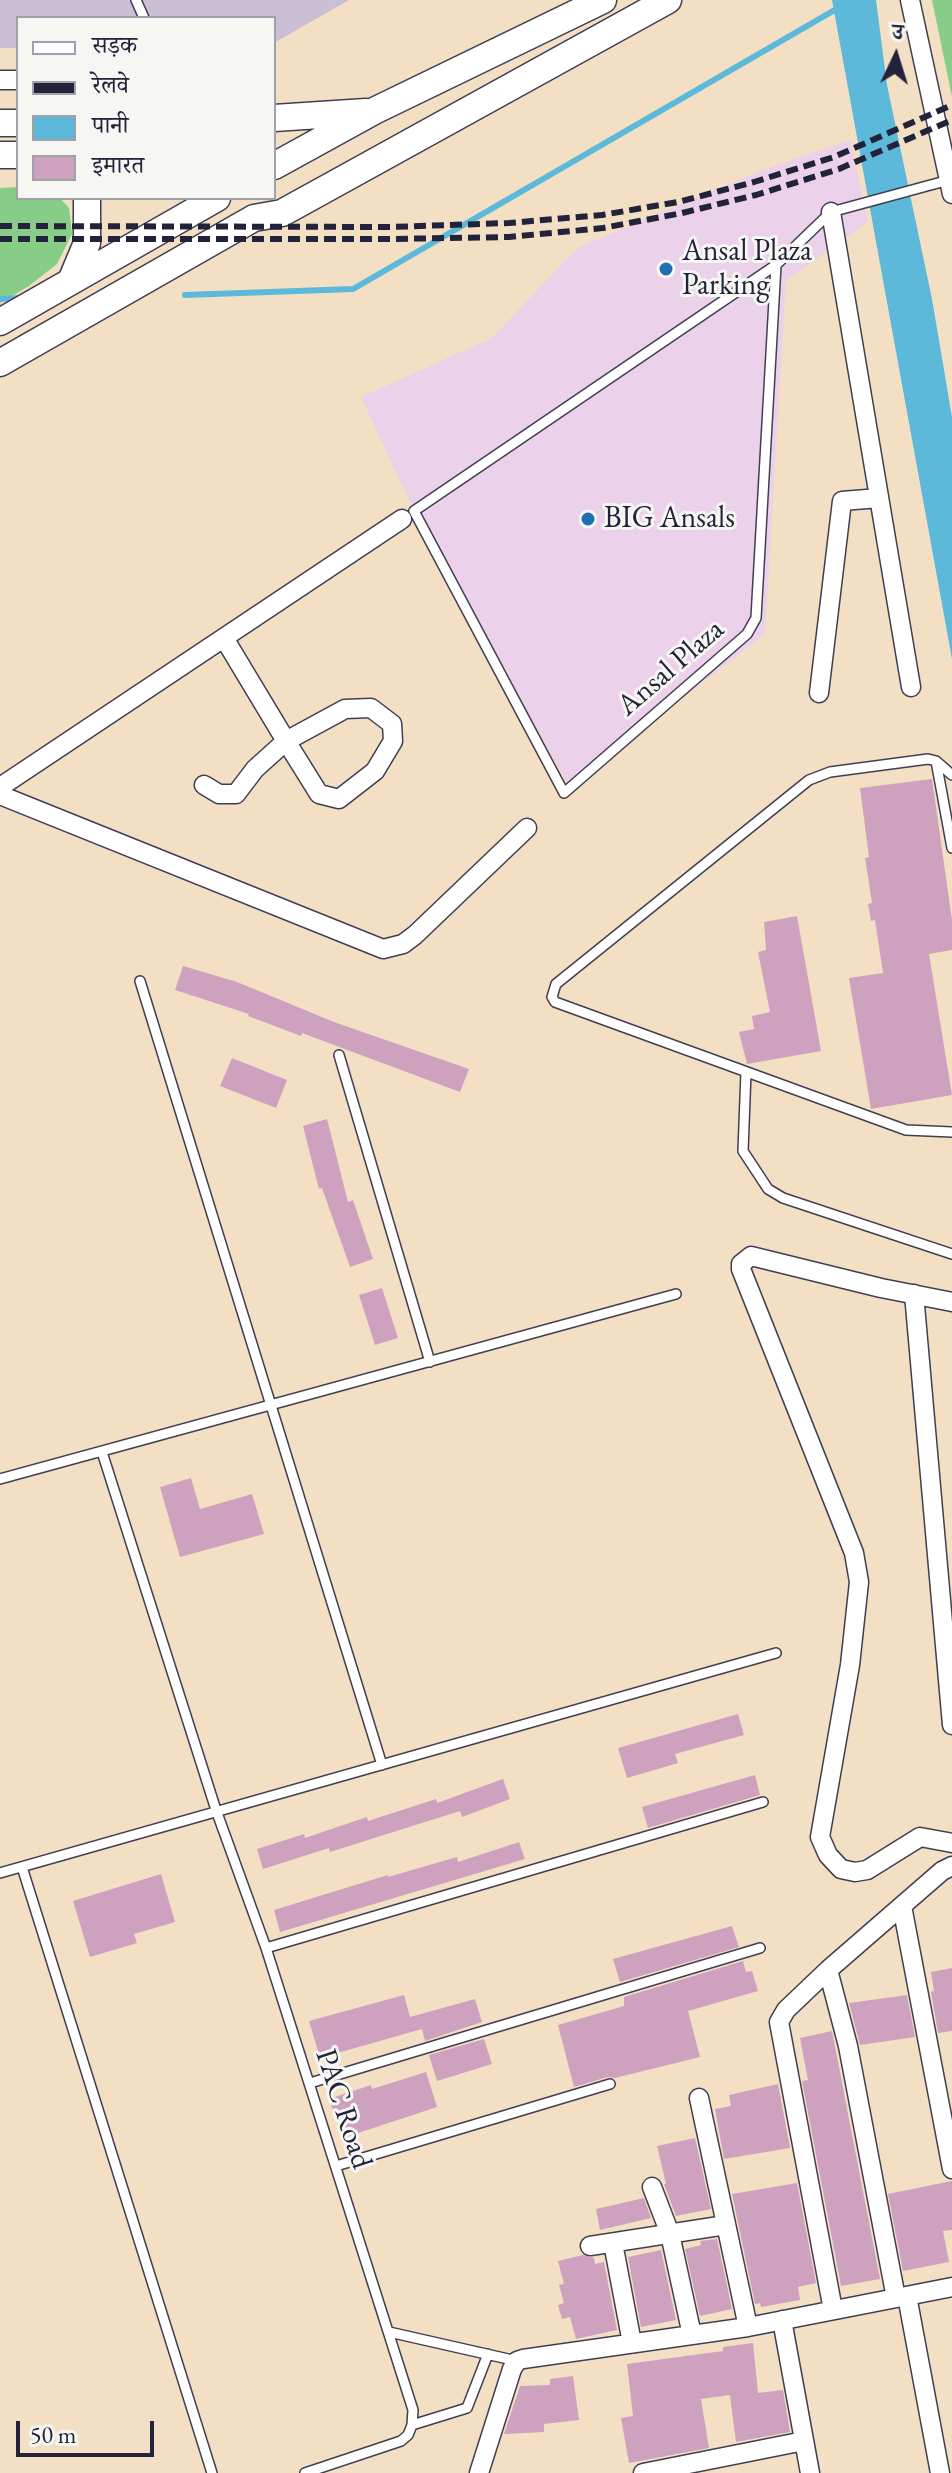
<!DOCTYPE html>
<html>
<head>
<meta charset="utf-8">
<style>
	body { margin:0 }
	#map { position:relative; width:952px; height:2473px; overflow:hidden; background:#f3dfc4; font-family:"EB Garamond","Noto Serif Devanagari",serif }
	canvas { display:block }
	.legend { position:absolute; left:16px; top:16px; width:260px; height:184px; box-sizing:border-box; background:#f6f6f2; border:2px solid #a1a1a9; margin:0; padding:10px 14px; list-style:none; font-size:24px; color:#22223b }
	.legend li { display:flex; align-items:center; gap:16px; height:40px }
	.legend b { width:40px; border:2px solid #a1a1a9 }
	.north { position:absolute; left:856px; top:16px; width:80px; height:80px; -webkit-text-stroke:6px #f6f6f2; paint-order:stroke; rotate:4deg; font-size:22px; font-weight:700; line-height:32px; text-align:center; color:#22223b }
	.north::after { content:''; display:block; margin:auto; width:28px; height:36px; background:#22223b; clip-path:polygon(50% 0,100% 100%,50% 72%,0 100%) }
	.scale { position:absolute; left:16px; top:2421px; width:138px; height:36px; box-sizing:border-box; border:4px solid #22223b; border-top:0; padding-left:10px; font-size:24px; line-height:28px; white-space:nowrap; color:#22223b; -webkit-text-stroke:6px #f6f6f2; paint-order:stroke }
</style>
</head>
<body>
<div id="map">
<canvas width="952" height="2473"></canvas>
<ul class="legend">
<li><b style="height:10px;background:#fff"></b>सड़क</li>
<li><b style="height:10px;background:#22223b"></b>रेलवे</li>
<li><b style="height:22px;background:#5cb9da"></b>पानी</li>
<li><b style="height:22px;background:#cea2bf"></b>इमारत</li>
</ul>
<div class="north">उ</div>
<div class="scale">50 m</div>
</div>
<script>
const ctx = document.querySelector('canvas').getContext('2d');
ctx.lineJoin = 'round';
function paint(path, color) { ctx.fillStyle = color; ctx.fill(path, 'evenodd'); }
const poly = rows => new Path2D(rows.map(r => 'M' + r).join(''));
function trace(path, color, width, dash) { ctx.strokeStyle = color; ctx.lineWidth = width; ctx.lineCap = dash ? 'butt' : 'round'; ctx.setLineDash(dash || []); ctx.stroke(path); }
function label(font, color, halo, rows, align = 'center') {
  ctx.font = font + ' "EB Garamond",serif'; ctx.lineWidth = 6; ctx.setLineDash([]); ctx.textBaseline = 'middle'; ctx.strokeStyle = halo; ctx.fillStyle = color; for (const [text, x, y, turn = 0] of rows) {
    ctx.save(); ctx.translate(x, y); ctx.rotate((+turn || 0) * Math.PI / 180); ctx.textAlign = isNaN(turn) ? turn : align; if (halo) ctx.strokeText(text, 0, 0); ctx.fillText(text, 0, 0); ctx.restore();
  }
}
paint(poly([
	[850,140,868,222,786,281,765,634,569,786,414,511,361,397,492,338,577,248,760,171]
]), '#ecd1ea');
paint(poly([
	[0,0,349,0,274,43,274,18,18,18,18,48,0,48]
]), '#cbbfd5');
paint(poly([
	[932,0,952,0,952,97],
	[18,187,18,198,60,198,69,208,72,234,57,264,29,286,0,303,0,188]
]), '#87cd87');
paint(poly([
	[832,0,876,0,887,85,932,299,952,417,952,659]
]), '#5cb9da');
trace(poly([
	[185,295,353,289,852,0],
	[0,299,20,298]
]), '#5cb9da', 6);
paint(poly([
	[932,779,952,920,952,950,929,954,952,1095,871,1109,849,978,883,973,875,920,871,921,868,904,872,903,865,858,869,857,860,788],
	[797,916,821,1051,747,1064,739,1032,754,1029,752,1016,770,1012,758,952,766,950,764,922],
	[183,966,237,982,334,1022,469,1069,460,1092,302,1033,301,1036,248,1016,249,1014,175,990],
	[232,1058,287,1080,276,1108,220,1086],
	[327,1119,348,1202,353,1200,373,1259,350,1267,322,1188,319,1189,303,1126],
	[382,1288,398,1338,375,1345,359,1295],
	[191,1478,200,1509,252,1494,264,1534,180,1557,160,1487],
	[738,1714,744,1735,675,1754,678,1763,627,1778,618,1748],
	[755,1775,760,1795,648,1828,642,1807],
	[503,1779,510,1799,462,1817,460,1811,330,1852,329,1848,263,1869,257,1849,304,1834,305,1838,367,1817,368,1821,436,1799,437,1803],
	[519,1842,525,1859,280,1932,274,1910,388,1875,388,1877,457,1857,458,1862],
	[161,1874,175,1922,134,1934,137,1943,90,1957,73,1901],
	[732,1926,739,1947,620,1982,613,1959],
	[743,1961,746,1972,752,1971,758,1991,688,2011,700,2057,615,2078,608,2077,574,2087,558,2025,624,2006,624,1997],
	[952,1968,952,2031,938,2033,931,1992,934,1991,931,1972],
	[404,1995,410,2017,475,1999,482,2022,425,2041,422,2029,320,2058,309,2021],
	[907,1995,915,2037,860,2045,849,2003],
	[832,2031,880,2279,841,2286,802,2081,808,2080,800,2038],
	[484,2039,492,2064,437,2081,429,2055],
	[426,2072,437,2107,343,2138,329,2099,371,2085,372,2089],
	[778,2084,790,2148,724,2159,715,2109,731,2106,729,2095],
	[695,2138,711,2209,676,2216,664,2184,666,2184,657,2146],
	[952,2181,952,2230,943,2231,949,2262,903,2271,888,2194],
	[797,2183,816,2283,798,2287,800,2300,761,2307,760,2303,755,2304,732,2194],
	[644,2198,651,2218,600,2230,596,2209],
	[717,2239,732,2309,700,2316,685,2249,701,2245,700,2241],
	[661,2250,676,2320,641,2327,628,2257],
	[583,2255,594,2258,595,2264,604,2262,617,2330,576,2339,570,2317,562,2319,558,2305,564,2303,559,2285,564,2284,558,2261],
	[753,2343,758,2393,783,2390,790,2432,736,2442,730,2395,701,2399,709,2448,629,2463,621,2418,633,2416,627,2364,723,2351,723,2347],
	[573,2376,579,2420,544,2424,544,2432,504,2434,520,2386,550,2385,550,2379]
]), '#cea2bf');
const lane = poly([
	[136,0,144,18],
	[776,265,756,618,747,634,564,793,414,511,776,265,831,212,949,180],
	[936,761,952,848],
	[952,775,936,761,928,759,830,772,809,780,556,984,552,997,555,1002,906,1130,952,1132],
	[140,981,382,1765],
	[339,1055,430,1362],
	[746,1072,743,1151,768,1189,783,1198,952,1254],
	[102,1452,216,1810,266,1948,413,2410,412,2425,408,2435,401,2441,305,2473],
	[0,1479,676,1294],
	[22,1867,212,2473],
	[0,1873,776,1653],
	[266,1948,763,1802],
	[310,2083,760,1948],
	[336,2166,610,2084],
	[389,2332,517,2361],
	[412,2425,467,2408,488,2354]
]);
const street = poly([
	[910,0,952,194],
	[0,80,18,80],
	[831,212,911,687],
	[819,693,842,501,879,498],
	[204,785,219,794,236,794,255,769,286,741,319,794,339,799,375,771,393,741,392,724,371,708,345,709,286,741,224,638],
	[0,787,402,519],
	[0,795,383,949,403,944,415,935,527,828],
	[914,1294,952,1725],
	[952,1302,881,1288,751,1256,741,1264,741,1269,854,1553,859,1582,850,1665,820,1837,828,1855,841,1869,855,1872,867,1870,920,1837,952,1843],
	[902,1906,952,2169],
	[828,1970,848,2046,896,2298],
	[699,2098,748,2327],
	[652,2187,670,2234,692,2335],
	[613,2243,632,2343],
	[590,2246,726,2225],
	[907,2296,940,2473],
	[833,2310,779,2022,786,2010,828,1970,942,1871,952,1866],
	[782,2320,810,2473],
	[479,2473,512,2369,517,2361,523,2359,748,2327,952,2287],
	[643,2473,804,2441]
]);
const secondary = poly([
	[274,118,366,112],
	[0,123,18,123],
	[0,155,18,155],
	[274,166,374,111,603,0],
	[71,281,87,243,87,198],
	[0,322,217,198],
	[0,363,254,218,282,213,668,0]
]);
trace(lane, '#413e50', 12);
trace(street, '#413e50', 21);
trace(secondary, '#413e50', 29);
trace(lane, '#fff', 9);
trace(street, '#fff', 18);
trace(secondary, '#fff', 26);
trace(poly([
	[0,226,390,227,509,223,602,215,678,202,754,182,834,157,952,105],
	[0,239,392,239,509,237,603,228,682,213,756,195,839,169,952,120]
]), '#22223b', 6, [12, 6]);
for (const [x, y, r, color] of [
	[666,269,8,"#1f6fb2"],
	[588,519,8,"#1f6fb2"]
]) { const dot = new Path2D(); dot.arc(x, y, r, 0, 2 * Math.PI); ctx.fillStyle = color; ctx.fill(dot); trace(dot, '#f6f6f2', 3); }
label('30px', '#22223b', '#f6f6f2', [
	["Ansal Plaza",682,252],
	["Parking",682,286],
	["BIG Ansals",604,519]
], 'left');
label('30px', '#22223b', '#f6f6f2', [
	["Ansal Plaza",671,668,-41],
	["PAC Road",343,2109,72]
]);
</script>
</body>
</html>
